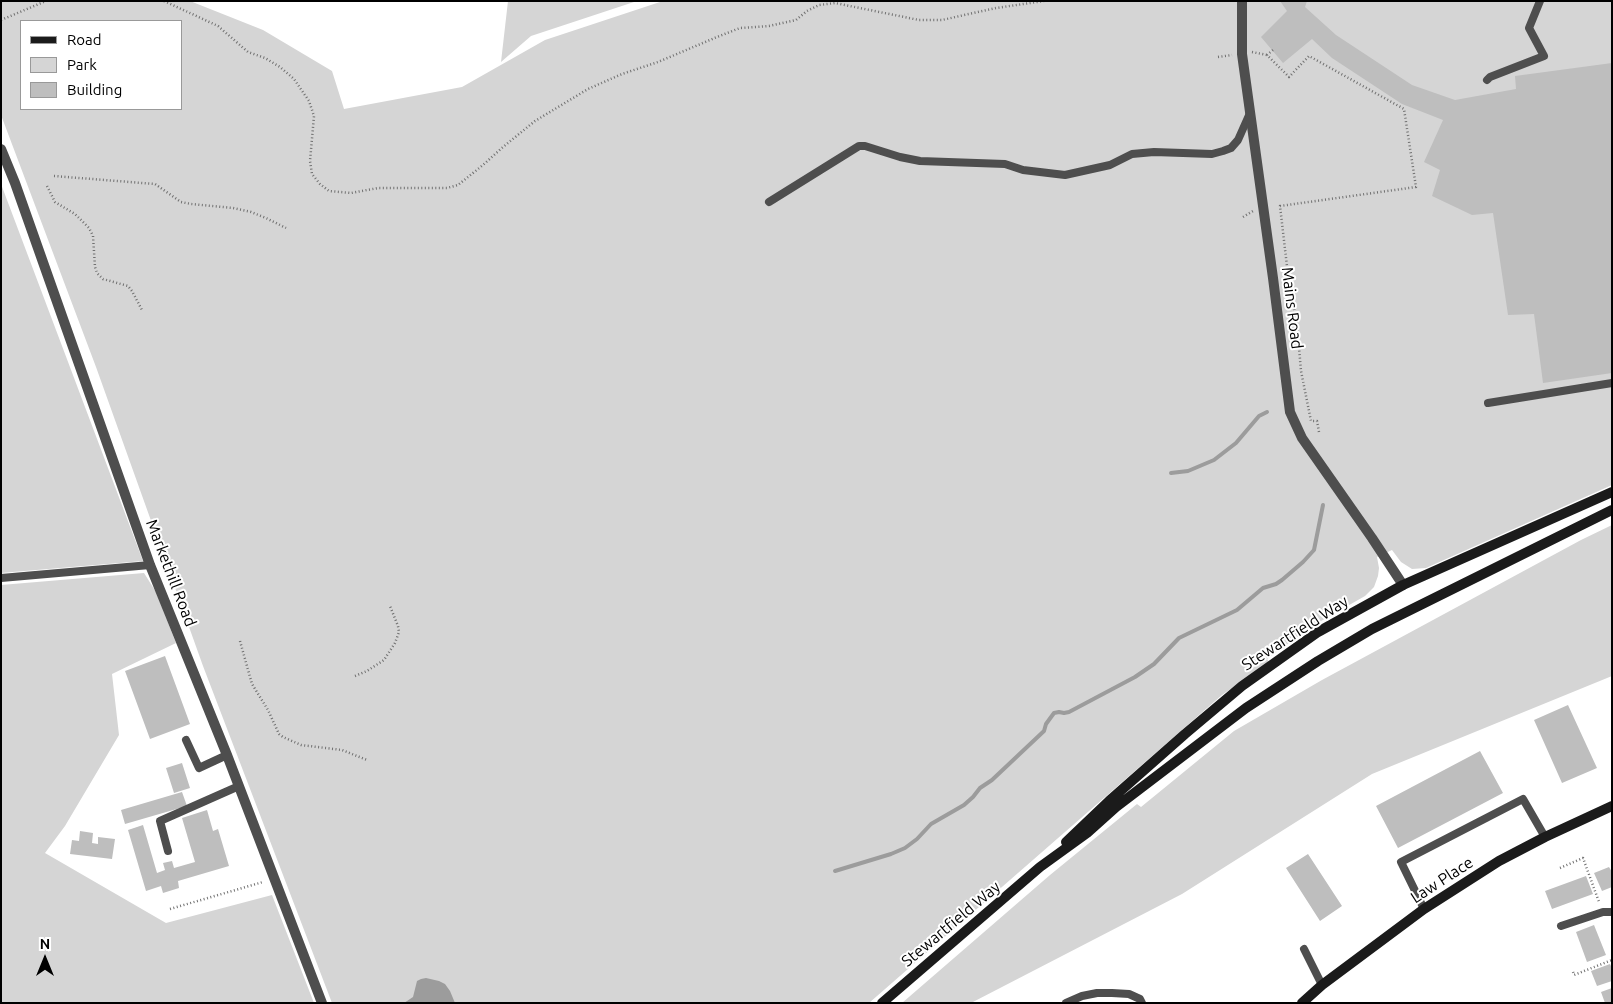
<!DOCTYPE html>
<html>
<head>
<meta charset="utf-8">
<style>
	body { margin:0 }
	#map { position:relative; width:1613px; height:1004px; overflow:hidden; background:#fff; font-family:Ubuntu,sans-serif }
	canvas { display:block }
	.frame { position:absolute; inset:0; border:2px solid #000; pointer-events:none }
	.legend { position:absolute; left:20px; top:20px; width:162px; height:90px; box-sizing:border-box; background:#fff; border:1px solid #999; margin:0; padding:6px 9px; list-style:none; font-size:15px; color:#000 }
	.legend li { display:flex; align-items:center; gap:10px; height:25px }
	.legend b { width:25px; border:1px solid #999 }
	.north { position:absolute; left:20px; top:934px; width:50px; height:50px; -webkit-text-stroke:4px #fff; paint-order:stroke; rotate:0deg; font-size:14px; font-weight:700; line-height:20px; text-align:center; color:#000 }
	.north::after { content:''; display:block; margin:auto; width:18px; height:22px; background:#000; clip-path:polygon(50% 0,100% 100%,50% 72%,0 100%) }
</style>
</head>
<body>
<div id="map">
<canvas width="1613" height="1004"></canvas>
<div class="frame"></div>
<ul class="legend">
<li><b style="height:6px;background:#1b1b1b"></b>Road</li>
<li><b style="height:14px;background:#d5d5d5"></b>Park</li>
<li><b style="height:14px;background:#bebebe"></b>Building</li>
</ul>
<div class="north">N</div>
</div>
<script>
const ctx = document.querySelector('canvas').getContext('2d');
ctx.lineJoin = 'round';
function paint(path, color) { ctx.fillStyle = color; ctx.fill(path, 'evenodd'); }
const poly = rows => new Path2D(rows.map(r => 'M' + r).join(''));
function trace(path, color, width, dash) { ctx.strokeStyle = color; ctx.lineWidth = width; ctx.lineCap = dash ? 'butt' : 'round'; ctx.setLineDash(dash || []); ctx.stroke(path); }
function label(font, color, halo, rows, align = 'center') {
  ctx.font = font + ' Ubuntu,sans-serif'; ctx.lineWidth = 4; ctx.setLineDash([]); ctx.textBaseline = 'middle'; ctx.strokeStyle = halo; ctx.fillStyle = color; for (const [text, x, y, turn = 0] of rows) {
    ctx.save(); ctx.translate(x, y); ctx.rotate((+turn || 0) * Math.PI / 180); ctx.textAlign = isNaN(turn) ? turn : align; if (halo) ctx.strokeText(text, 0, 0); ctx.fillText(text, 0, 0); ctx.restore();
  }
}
paint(poly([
	[1,1,190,1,263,30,332,71,344,109,462,87,545,40,663,1,1612,1,1612,485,1426,568,1412,569,1401,562,1392,550,1377,557,1379,568,1378,576,1374,587,1365,596,1314,625,1267,659,1269,662,1222,695,869,1003,332,1003,203,666,96,367,1,115],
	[21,21,181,21,181,109,21,109],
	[508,1,637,1,531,36,501,62],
	[1,184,143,561,1,573],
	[1612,525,1612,676,1372,774,1182,894,971,1003,902,1003,1050,875,1137,804,1141,807,1234,731,1322,680,1581,540],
	[144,573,156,592,176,643,112,674,119,735,65,826,45,853,166,923,272,895,314,1003,1,1003,1,585]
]), '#d5d5d5');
paint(poly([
	[426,978,439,981,445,984,450,991,455,1003,404,1003,413,997,417,981,421,979]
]), '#9c9c9c');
trace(poly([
	[1171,473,1188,471,1214,460,1236,443,1259,416,1267,412],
	[835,871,891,854,905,848,917,839,931,824,964,805,973,797,980,788,992,780,1044,731,1046,724,1054,713,1059,712,1064,713,1069,712,1135,677,1154,664,1179,638,1237,610,1263,588,1276,584,1282,580,1303,562,1314,550,1323,505]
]), '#9c9c9c', 4);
paint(poly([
	[1280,1,1307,1,1305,7,1336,35,1412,85,1455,100,1516,89,1515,76,1612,63,1612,373,1543,383,1534,314,1508,315,1493,213,1472,215,1432,196,1440,170,1424,162,1443,120,1402,104,1332,58,1312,39,1283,63,1261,37,1287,11],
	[165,656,190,724,150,739,125,671],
	[1568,705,1597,768,1562,783,1534,720],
	[1480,751,1503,793,1398,848,1376,806],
	[182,763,190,788,174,793,166,768],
	[182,792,187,806,125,824,121,810],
	[207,810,213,831,218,829,229,866,178,881,179,888,163,893,161,886,146,891,128,830,143,825,157,873,165,870,163,863,172,861,174,868,195,862,182,818],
	[80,831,93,833,92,843,98,844,98,837,115,839,112,859,70,854,72,840,79,841],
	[1308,854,1342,906,1320,921,1286,868],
	[1609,867,1612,872,1612,887,1602,891,1594,873],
	[1586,876,1593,894,1552,909,1545,891],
	[1594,925,1606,955,1587,962,1576,932],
	[1610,964,1612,968,1612,981,1597,986,1591,971],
	[1612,988,1612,1003,1605,1003,1601,992]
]), '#bebebe');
trace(poly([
	[164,1,218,26,248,52,265,58,280,67,294,79,309,101,314,116,310,161,312,174,320,184,329,191,351,193,378,188,447,188,458,185,483,165,503,147,535,121,588,89,622,74,658,62,717,37,740,28,769,26,796,20,807,11,819,5,835,3,919,20,942,20,996,8,1044,1],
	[1,20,46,1],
	[1273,50,1267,55,1289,77,1309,56,1404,109,1416,187,1280,206,1288,275,1297,324,1301,371,1311,421,1317,421,1319,432],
	[1252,52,1267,55],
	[1218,57,1232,55],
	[54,176,155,184,181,202,191,204,233,208,251,212,266,218,286,228],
	[47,186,55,202,75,214,89,228,93,236,95,267,97,273,103,279,128,286,132,291,142,310],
	[1243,217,1253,211],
	[240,641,252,684,268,710,279,734,283,737,301,745,342,750,367,760],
	[355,676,367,671,384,660,395,643,399,632,398,626,390,606],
	[1560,868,1583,858,1599,902],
	[170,909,263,882],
	[1573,972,1574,975,1612,960]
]), '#707070', 2.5, [1, 2.5]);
trace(poly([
	[1487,80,1490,77,1544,56,1529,28,1540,1],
	[769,202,859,146,865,146,900,157,920,161,1005,164,1023,170,1065,175,1110,165,1132,154,1154,152,1212,154,1223,151,1231,148,1238,140,1250,113],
	[1488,403,1612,383],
	[1,578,150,565],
	[186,740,199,768,227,755],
	[168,851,160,821,239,786],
	[1424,909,1401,862,1523,799,1545,837],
	[1561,926,1603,912,1612,912],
	[1304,949,1322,985],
	[1066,1003,1082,996,1097,993,1112,993,1129,994,1140,999,1142,1003]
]), '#4e4e4e', 8);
trace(poly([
	[1242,1,1242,54,1273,278,1290,412,1302,438,1372,538,1403,585],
	[1,149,15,183,150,565,227,755,322,1003]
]), '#4e4e4e', 10);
trace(poly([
	[1066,842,1109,801,1185,734,1242,686,1318,632,1403,585,1612,492],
	[882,1003,1040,867,1087,833,1116,807,1246,708,1318,661,1372,629,1612,510],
	[1302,1003,1322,985,1424,909,1499,861,1545,837,1612,806]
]), '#1b1b1b', 10);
label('16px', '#000', '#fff', [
	["Mains Road",1292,308,83],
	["Markethill Road",171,573,69],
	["Stewartfield Way",1295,633,-33],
	["Law Place",1442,880,-33],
	["Stewartfield Way",951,924,-40]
]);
</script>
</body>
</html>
